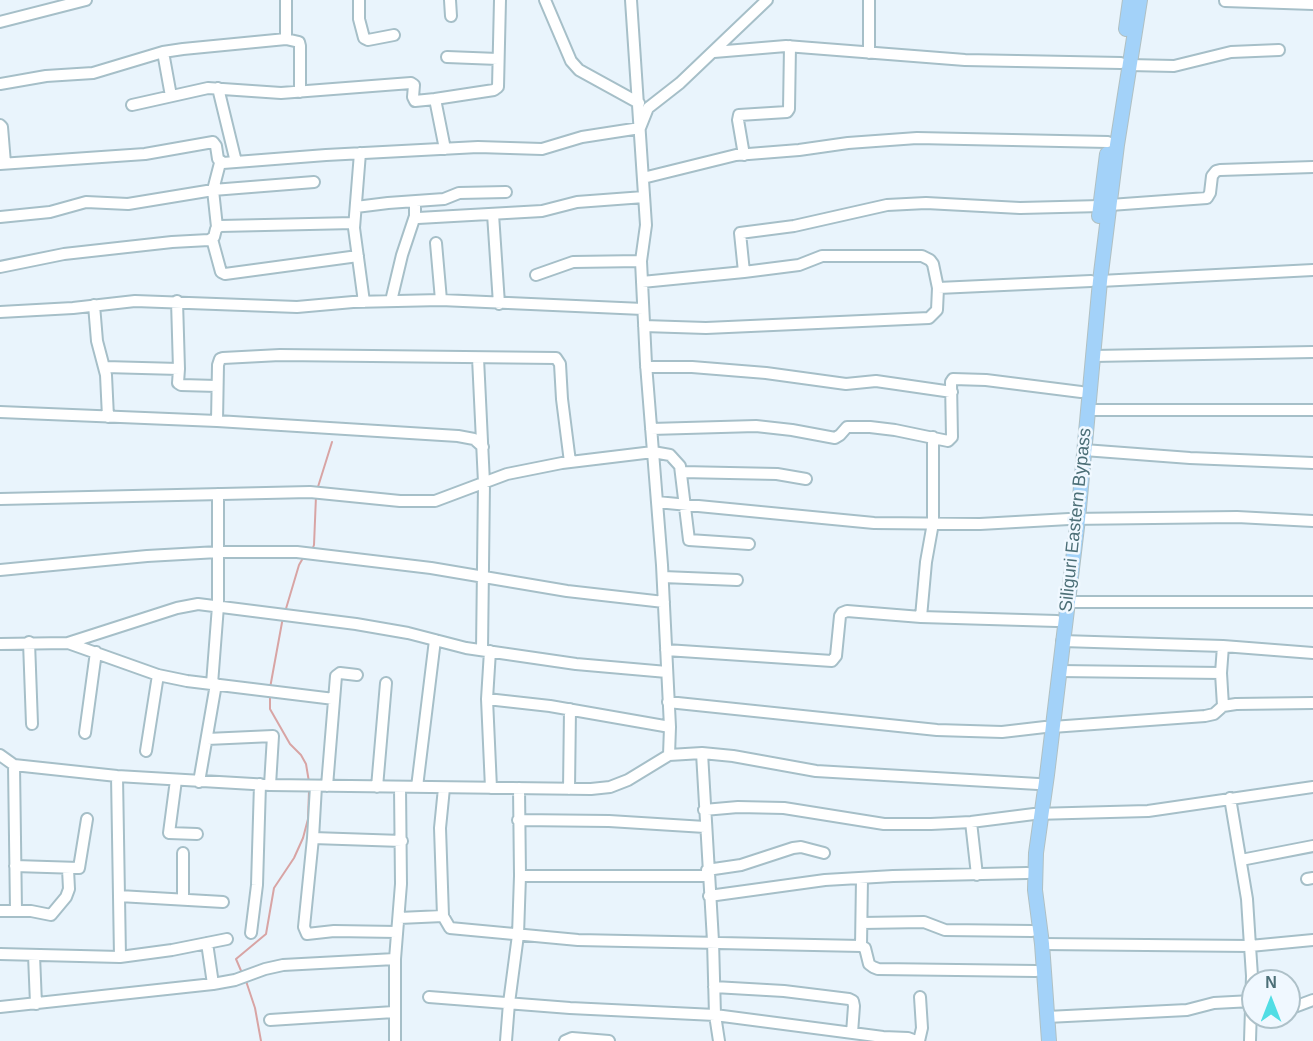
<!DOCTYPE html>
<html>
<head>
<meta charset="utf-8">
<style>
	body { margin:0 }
	#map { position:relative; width:1313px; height:1041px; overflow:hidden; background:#e9f4fc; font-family:Helvetica,sans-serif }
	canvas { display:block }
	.north { position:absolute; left:1241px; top:969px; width:60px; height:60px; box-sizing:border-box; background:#f0f8ff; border:2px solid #aec1c9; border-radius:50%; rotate:0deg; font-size:16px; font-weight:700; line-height:24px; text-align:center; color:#4c6f77 }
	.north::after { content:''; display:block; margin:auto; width:21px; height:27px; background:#51dde4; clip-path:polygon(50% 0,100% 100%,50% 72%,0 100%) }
</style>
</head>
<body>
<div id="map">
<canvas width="1313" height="1041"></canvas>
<div class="north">N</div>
</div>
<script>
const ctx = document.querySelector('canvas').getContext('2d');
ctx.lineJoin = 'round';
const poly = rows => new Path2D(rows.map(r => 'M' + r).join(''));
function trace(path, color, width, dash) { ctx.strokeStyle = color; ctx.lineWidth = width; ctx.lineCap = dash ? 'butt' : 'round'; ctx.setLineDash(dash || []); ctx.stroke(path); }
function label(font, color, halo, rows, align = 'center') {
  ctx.font = font + ' Helvetica,sans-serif'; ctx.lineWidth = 5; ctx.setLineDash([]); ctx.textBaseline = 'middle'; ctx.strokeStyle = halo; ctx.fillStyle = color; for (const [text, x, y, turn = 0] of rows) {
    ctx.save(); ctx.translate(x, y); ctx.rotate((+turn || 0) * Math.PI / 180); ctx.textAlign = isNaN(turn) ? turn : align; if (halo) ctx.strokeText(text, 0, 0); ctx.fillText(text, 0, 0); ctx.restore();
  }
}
trace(poly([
	[317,490,332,442],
	[312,550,314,545,316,496],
	[285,612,299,565,303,558],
	[270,688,283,617],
	[270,694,270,709,290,744,301,755,306,764,309,782],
	[242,973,236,959,266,934,274,888,294,858,303,838,308,819,309,791],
	[246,981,255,1008,261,1041]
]), '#d8a4a4', 2);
const minor = poly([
	[286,0,286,39],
	[359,0,359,19,364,38,368,40,394,35],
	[450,0,451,16],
	[545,0,571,61,579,70,639,103],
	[631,0,646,225,641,261,646,364,662,565,670,727,669,755],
	[869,0,869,53],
	[1225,1,1313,4],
	[0,22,86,0],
	[163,52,171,96],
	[714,52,786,46,965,60,1121,63],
	[447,57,498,59],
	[1129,65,1174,66,1231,52,1279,50],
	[0,84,46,76,93,73,163,52,183,49,286,39,299,42,300,46,300,92],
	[218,88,236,162],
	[435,99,494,90,498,87,500,0],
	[132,105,208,88,281,93,411,83,414,85,413,97,415,101,435,99,445,149],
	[0,125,2,127,5,163],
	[360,153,354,228,364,302],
	[744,155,738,120,739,115,787,112,789,109,790,46],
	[0,164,145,154,213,142,216,146,218,159,223,163,326,155,478,147,542,149,582,137,640,128,648,108,680,83,767,0],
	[643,178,736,155,799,150,848,143,917,138,1108,142],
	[415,202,415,216,418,218,542,211,577,202,644,197],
	[1110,205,1207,198,1210,193,1212,176,1216,171,1220,170,1313,167],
	[356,207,388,203,444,199,459,193,506,192],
	[493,214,499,304],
	[0,217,50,212,86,202,128,204,213,190,314,182],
	[217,227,213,190,220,163],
	[212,239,221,272,225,274,358,256],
	[436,243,441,300],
	[0,267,64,254,172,242,209,240,214,237,216,229,220,226,354,223],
	[744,272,799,265,822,256,922,256,930,260,933,264,938,288],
	[536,275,573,262,641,261],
	[1100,281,1313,270],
	[642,282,744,272,740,233,794,226,887,205,926,203,1020,208,1101,206],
	[391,301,402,255,415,216],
	[94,305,97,341,106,375,108,417],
	[0,312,73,308,135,301,297,307,353,302,441,300,643,309],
	[644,326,706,328,929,318,937,310,938,288,1091,281],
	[1093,356,1313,352],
	[478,358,484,483,482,650],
	[105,367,179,369,177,301],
	[646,367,692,367,766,373,846,384,876,381,952,392],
	[179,369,178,383,181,385,217,386],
	[1088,410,1313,410],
	[0,412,217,421,458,436,474,439,483,447],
	[217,421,218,365,220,359,223,358,280,355,556,358,560,364,562,399,570,462],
	[651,429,756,426,792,430,835,438,840,435,847,427,870,427,895,430,948,441,952,437,951,382,953,379,986,380,1081,392],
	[1084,450,1190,458,1313,463],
	[682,472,777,474,806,479],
	[0,499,310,492,400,501,435,501,507,474,562,463,653,452,670,455,680,466,689,540,749,544],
	[657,502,874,523,980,524,1069,519,1237,517,1313,521],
	[0,570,147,556,218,552,297,552,431,568,567,591,664,602],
	[663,577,737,580],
	[1068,602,1313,602],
	[921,617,926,562,933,523,933,437],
	[1062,641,1223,646,1313,653],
	[29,642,32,724],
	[68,643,158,675,187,681,334,699],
	[0,644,68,643,177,608,198,604,356,624,408,633,466,648,576,664,667,672],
	[1223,646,1221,673,1223,706],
	[666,650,832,661,836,656,840,616,842,613,847,611,921,617,1057,621],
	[490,651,487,699,491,788],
	[1059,671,1221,673],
	[212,684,218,606,218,494],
	[487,699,550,706,670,727],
	[668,702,937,730,1002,732,1045,727],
	[1052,727,1205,716,1214,714,1223,706,1236,704,1313,703],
	[85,733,96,652],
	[207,739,273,736,270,785],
	[146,751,158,675],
	[702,753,713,941,715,1015,719,1041],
	[0,755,14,765,117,776,270,785,591,789,610,787,628,780,669,755,702,753,733,756,816,771,1038,784],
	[14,765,16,911],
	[117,776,120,957],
	[176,780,169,833,197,834],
	[199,782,216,684],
	[316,786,313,838,402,841],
	[327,786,336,676,340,673,357,675],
	[377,787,386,683],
	[417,787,435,640],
	[519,788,520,876,708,876],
	[569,789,570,709],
	[1230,798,1247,899,1250,946,1252,976,1250,1041],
	[704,810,738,807,784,808,884,824,931,824,971,822,1034,814,1148,811,1313,787],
	[518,820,609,821,705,827],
	[971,822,977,875],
	[313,838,304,927,307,934,334,931,397,932],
	[183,853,183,899],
	[1241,860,1313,846],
	[15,866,79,868,87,819],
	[707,870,741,865,793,848,801,847,824,853],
	[862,878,861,946,865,948,869,964,873,967,878,969,1036,971],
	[1307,879,1313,878],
	[119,896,223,902],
	[709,896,825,880,893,876,1027,873],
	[0,911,31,911,51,915,66,897,69,889,68,869],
	[443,916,440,828,444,788],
	[399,918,443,916,450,928,578,940,861,946],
	[862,923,924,922,945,930,1032,931],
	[251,933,257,885,260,784],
	[207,943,213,984],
	[1042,944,1250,946,1313,940],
	[0,954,120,957,172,950,227,939],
	[34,955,36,1004],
	[714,987,784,991,849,999,853,1001,854,1006,852,1033],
	[429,997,570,1008,715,1015,883,1037,908,1038,916,1041],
	[0,1007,213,984,235,980,265,969,283,965,395,959],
	[1289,1009,1313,1000],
	[1047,1017,1187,1010,1214,1003,1252,1001],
	[270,1020,394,1012],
	[395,1041,395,959,401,884,400,787],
	[506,1041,509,1003,518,935,520,876],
	[565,1041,572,1038,609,1041],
	[919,1041,922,1028,920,997]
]);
const major = poly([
	[1126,29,1130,0],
	[1099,216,1107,154],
	[1049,1041,1042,944,1035,890,1036,853,1047,775,1078,519,1100,281,1117,145,1140,0]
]);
trace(minor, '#a6bfc8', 14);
trace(major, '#b0c0c3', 16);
trace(minor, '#fff', 10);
trace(major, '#a3d2f9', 14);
label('18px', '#4c6f77', '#f0f8ff', [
	["Siliguri Eastern Bypass",1076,520,-84]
]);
</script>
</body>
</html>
